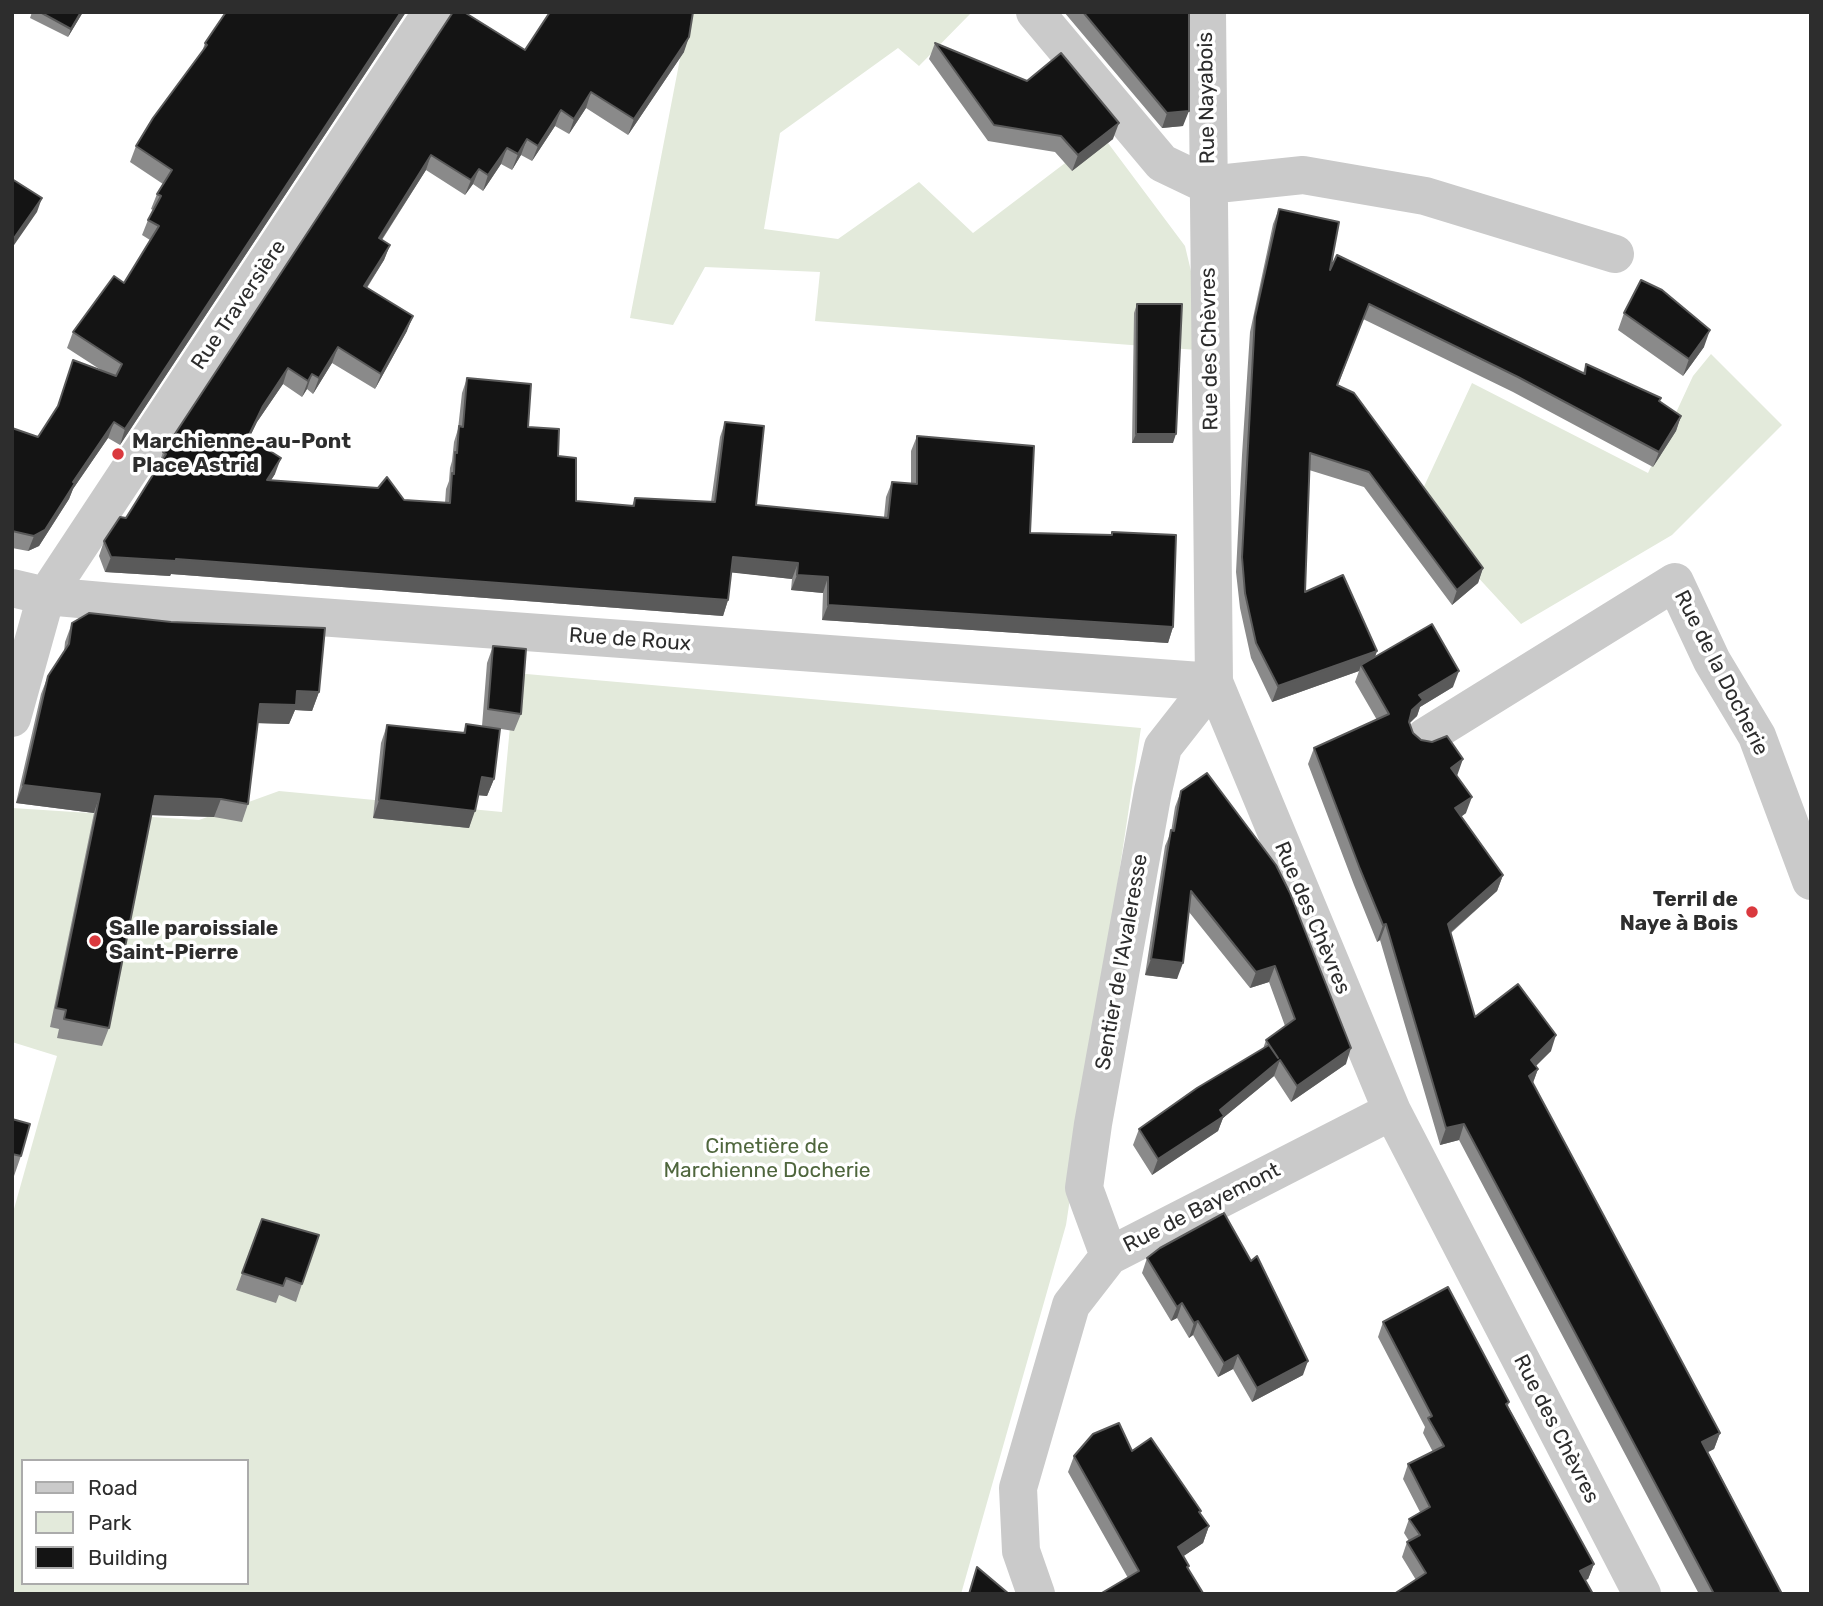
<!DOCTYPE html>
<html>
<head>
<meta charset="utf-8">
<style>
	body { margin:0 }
	#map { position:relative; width:1823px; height:1606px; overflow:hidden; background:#fff; font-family:Rubik,sans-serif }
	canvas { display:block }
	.frame { position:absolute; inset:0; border:14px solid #2d2d2d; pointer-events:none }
	.legend { position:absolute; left:21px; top:1459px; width:228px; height:126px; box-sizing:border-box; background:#fff; border:2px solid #ababab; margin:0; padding:9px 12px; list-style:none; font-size:21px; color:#2d2d2d }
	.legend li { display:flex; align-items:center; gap:14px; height:35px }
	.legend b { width:35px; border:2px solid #ababab }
</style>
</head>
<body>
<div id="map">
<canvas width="1823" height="1606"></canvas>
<div class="frame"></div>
<ul class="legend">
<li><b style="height:9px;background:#cacaca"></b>Road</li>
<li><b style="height:19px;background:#e3eadb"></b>Park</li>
<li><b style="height:19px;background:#141414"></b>Building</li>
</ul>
</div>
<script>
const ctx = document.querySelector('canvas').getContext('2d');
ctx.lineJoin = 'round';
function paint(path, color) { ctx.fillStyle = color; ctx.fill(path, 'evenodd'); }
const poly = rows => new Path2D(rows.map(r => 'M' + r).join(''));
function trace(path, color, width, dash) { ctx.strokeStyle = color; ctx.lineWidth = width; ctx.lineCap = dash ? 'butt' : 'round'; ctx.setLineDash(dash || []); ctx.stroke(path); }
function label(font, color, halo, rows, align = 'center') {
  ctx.font = font + ' Rubik,sans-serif'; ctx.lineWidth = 7; ctx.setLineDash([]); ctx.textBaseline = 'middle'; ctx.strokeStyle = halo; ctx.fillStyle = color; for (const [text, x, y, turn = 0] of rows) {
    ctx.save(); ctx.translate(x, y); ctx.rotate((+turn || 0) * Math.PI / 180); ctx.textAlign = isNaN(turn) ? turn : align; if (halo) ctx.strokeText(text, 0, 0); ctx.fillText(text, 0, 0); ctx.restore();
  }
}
paint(poly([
	[689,12,972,12,919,66,898,48,780,133,764,229,838,239,919,182,973,233,1102,135,1185,246,1210,351,815,321,820,272,705,267,673,325,630,318],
	[1711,354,1782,425,1672,535,1521,624,1414,508,1472,383,1648,473,1693,376],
	[515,673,1141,728,1066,1225,961,1594,12,1594,12,1216,57,1056,12,1042,12,808,199,820,279,791,502,812],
	[23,1461,247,1461,247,1583,23,1583]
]), '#e3eadb');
trace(poly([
	[1035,12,1162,163,1208,185],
	[1207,12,1214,682,1392,1111,1642,1594],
	[1208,185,1303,175,1425,196,1615,254],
	[12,588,46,596,113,602,1214,682],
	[12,718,46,596,432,12],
	[1425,737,1675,582,1712,661,1757,736,1811,881],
	[1109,1256,1084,1188,1093,1124,1153,791,1163,747,1214,682],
	[1036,1594,1021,1551,1018,1488,1071,1305,1109,1256,1392,1111]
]), '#cacaca', 38);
paint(poly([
	[32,12,83,12,68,37,30,18],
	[226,12,406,12,120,445,108,438,73,489,69,499,39,546,28,551,12,548,12,428,38,437,101,370,67,348,73,332,124,283,150,240,142,235,148,220,153,210,151,209,157,194,163,184,130,162,136,146,202,52,205,43],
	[1064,12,1189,12,1183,126,1162,128],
	[935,43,1113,139,1072,171,1055,152,988,141,929,59],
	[525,50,684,52,628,135,586,108,569,134,555,126,532,161,521,155,512,170,501,164,483,191,473,184,465,195,426,170,382,240,390,245,384,260,367,288,407,331,375,389,332,363,313,394,307,389,302,397,283,384,257,422,249,438,275,474,271,480,404,500,445,503,446,489,449,481,450,468,452,461,454,442,458,429,462,393,467,378,528,427,558,456,576,501,632,506,635,498,711,502,720,437,725,422,756,505,884,517,886,497,892,482,911,484,911,451,917,436,1030,533,1111,535,1112,532,1173,627,1168,643,822,620,823,593,791,590,792,579,731,572,728,600,723,616,171,574,170,576,105,572,99,556,104,541,126,518,157,468,163,452],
	[1279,209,1330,270,1583,373,1586,364,1660,402,1681,416,1676,431,1653,467,1513,392,1363,319,1338,385,1483,568,1478,583,1452,605,1364,487,1309,470,1305,592,1375,657,1453,687,1420,707,1417,716,1410,723,1413,733,1457,776,1466,813,1461,817,1503,875,1497,891,1451,933,1475,1017,1551,1051,1535,1066,1538,1069,1533,1083,1720,1433,1714,1449,1708,1452,1782,1594,1699,1594,1459,1140,1440,1145,1380,940,1377,942,1354,885,1308,764,1314,748,1377,720,1355,682,1359,671,1272,702,1251,658,1240,608,1236,572,1242,455,1250,332,1273,224],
	[1137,304,1173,443,1132,443,1134,313],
	[1624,313,1704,347,1683,376,1618,330],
	[72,623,319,692,312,711,295,710,289,724,258,723,248,804,242,822,214,817,151,815,109,1028,102,1046,57,1038,59,1029,50,1027,94,813,16,803,41,694,48,676,64,652,65,642],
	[493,646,521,714,514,731,482,726,487,663],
	[466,724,494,779,487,796,478,795,469,828,373,818,381,743,387,725,463,733],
	[1181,791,1346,1064,1291,1102,1274,1076,1223,1118,1218,1131,1152,1175,1133,1145,1139,1129,1263,1049,1266,1040,1285,1026,1269,982,1250,988,1189,912,1177,979,1145,975,1165,846,1171,832,1175,807],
	[12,1119,21,1156,14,1176,12,1176],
	[262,1219,302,1284,296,1302,279,1295,276,1303,236,1290],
	[1147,1258,1303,1375,1252,1402,1233,1369,1218,1377,1193,1335,1189,1338,1177,1318,1171,1321,1142,1273],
	[1383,1322,1509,1402,1508,1406,1594,1564,1588,1579,1416,1580,1402,1557,1407,1542,1409,1541,1404,1533,1409,1519,1420,1512,1403,1479,1408,1464,1433,1452,1423,1433,1425,1427,1378,1337],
	[1132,1451,1200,1514,1209,1526,1203,1543,1183,1556,1188,1568,1203,1594,1100,1594,1128,1578,1068,1472,1074,1456]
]), '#8a8a8a');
paint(poly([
	[81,12,83,12,68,37,71,29],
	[401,12,406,12,120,445,125,429],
	[689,37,684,52,628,135,634,119],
	[591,92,586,108,569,134,574,119],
	[561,110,555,126,532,161,538,146],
	[1189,111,1183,126,1162,128,1167,113],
	[1119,123,1113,139,1072,171,1078,155],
	[527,139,521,155,512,170,518,154],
	[507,148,501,164,483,191,488,175],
	[431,155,426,170,373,253,379,238],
	[479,169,473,184,465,195,471,180],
	[42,198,37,212,12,248,12,241],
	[390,245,384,260,358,301,364,286],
	[413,316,407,331,375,389,381,374],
	[1710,330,1704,347,1683,376,1689,359],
	[338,347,332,363,313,394,319,378],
	[288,368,283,384,257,422,242,453,248,437,263,406],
	[312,374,307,389,302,397,308,381],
	[1681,416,1676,431,1653,467,1659,452],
	[114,422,108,438,73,489,69,499,39,546,28,551,34,536],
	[1136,434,1176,434,1173,443,1132,443],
	[281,458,275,474,261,496,267,480],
	[111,557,176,559,728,600,723,616,171,574,170,576,105,572],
	[733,557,798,563,792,579,727,572],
	[1483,568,1478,583,1452,605,1457,590],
	[797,575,828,577,823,593,791,590],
	[828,605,1173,627,1168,643,822,620],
	[1377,651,1372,667,1361,665,1359,671,1272,702,1278,686],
	[1459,671,1453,687,1420,707,1417,716,1406,726,1419,695],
	[297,691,319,692,312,711,295,710,289,724,253,723,260,704],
	[1463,759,1457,776,1451,768],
	[482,777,494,779,487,796,476,795],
	[23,785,100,794,94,813,16,803],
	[155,796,221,799,214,817,148,815],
	[1472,797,1466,813,1449,825,1455,808],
	[379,800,475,811,469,828,373,818],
	[1503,875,1497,891,1442,940,1448,924],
	[1386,924,1380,940,1377,942,1383,925],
	[1151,959,1183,963,1177,979,1145,975],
	[1275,966,1269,982,1250,988,1256,972],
	[1556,1035,1551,1051,1525,1077,1531,1060],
	[1351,1048,1346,1064,1291,1102,1297,1086],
	[1280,1060,1274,1076,1223,1118,1218,1131,1152,1175,1158,1159,1220,1110],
	[1538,1069,1532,1085,1529,1076],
	[1464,1124,1459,1140,1440,1145,1446,1128],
	[1182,1303,1177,1318,1171,1321,1177,1307],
	[1198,1321,1193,1335,1189,1338,1194,1323],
	[1238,1355,1233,1369,1218,1377,1224,1363],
	[1308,1361,1303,1375,1252,1402,1257,1388],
	[1720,1433,1714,1449,1696,1458,1702,1442],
	[1209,1526,1203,1543,1172,1564,1178,1547],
	[1594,1564,1588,1579,1575,1586,1580,1571]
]), '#5a5a5a');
const building = poly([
	[40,12,81,12,71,29,40,12],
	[226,12,401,12,125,429,114,422,73,482,75,483,45,530,34,536,12,531,12,428,38,437,58,406,73,360,116,376,122,364,73,332,114,276,124,283,159,226,148,220,161,196,157,194,172,170,136,146,153,118,207,45,205,43,226,12],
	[453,12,464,12,525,50,550,12,693,12,689,37,634,119,591,92,574,119,561,110,538,146,527,139,518,154,507,148,488,175,479,169,471,180,431,155,379,238,390,245,364,286,413,316,381,374,338,347,319,378,312,374,308,381,288,368,263,406,248,437,281,458,267,480,378,488,387,477,404,500,450,503,452,473,454,474,455,452,457,453,459,426,463,427,467,378,531,384,528,427,559,429,558,456,576,458,576,501,634,506,635,498,715,502,725,422,764,426,756,505,888,518,892,482,917,484,917,436,1034,446,1030,533,1112,535,1112,532,1176,535,1173,627,828,605,828,577,797,575,798,563,733,557,728,600,176,559,176,561,111,557,104,541,120,517,126,518,166,454,163,452,453,12],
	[1083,12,1189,12,1189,111,1167,113,1083,12],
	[935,43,1027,81,1061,53,1119,123,1078,155,1061,136,994,125,935,43],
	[12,179,42,198,12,241,12,179],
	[1279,209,1339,222,1330,270,1337,255,1585,374,1586,364,1661,398,1659,401,1681,416,1659,452,1518,377,1369,304,1337,385,1354,393,1483,568,1457,590,1369,472,1310,453,1305,592,1343,575,1377,651,1278,686,1256,643,1245,593,1242,557,1255,317,1279,209],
	[1641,280,1662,290,1710,330,1689,359,1624,313,1641,280],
	[1137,304,1182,304,1176,434,1136,434,1137,304],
	[89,613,171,622,325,628,319,692,297,691,296,705,260,704,248,804,221,799,155,796,109,1028,64,1019,66,1010,56,1008,100,794,23,785,48,676,69,644,72,623,89,613],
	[1432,624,1459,671,1419,695,1423,700,1412,710,1409,722,1413,733,1421,740,1432,742,1447,736,1463,759,1451,768,1472,797,1455,808,1503,875,1448,924,1475,1017,1518,984,1556,1035,1531,1060,1538,1069,1529,1076,1720,1433,1702,1442,1782,1594,1714,1594,1464,1124,1446,1128,1386,924,1383,925,1360,869,1314,748,1389,714,1361,665,1432,624],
	[493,646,526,649,521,714,488,709,493,646],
	[466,724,500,729,494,779,482,777,475,811,379,800,387,725,465,733,466,724],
	[1207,773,1276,865,1290,893,1351,1048,1297,1086,1280,1060,1220,1110,1224,1116,1158,1159,1139,1129,1197,1088,1269,1045,1278,1058,1266,1040,1295,1019,1275,966,1256,972,1191,891,1183,963,1151,959,1167,854,1171,830,1174,831,1181,791,1207,773],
	[12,1119,30,1124,21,1156,12,1154,12,1119],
	[1224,1213,1251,1261,1257,1256,1308,1361,1257,1388,1238,1355,1224,1363,1198,1321,1194,1323,1182,1303,1177,1307,1147,1258,1160,1248,1224,1213],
	[262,1219,319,1235,302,1284,286,1278,283,1286,242,1273,262,1219],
	[1448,1287,1509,1402,1506,1404,1594,1564,1580,1571,1593,1594,1394,1594,1426,1573,1407,1542,1420,1535,1409,1519,1430,1507,1408,1464,1444,1446,1428,1418,1432,1416,1383,1322,1448,1287],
	[1119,1423,1132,1451,1151,1438,1201,1511,1199,1512,1209,1526,1178,1547,1189,1566,1187,1567,1203,1593,1201,1594,1100,1594,1139,1571,1074,1456,1093,1434,1119,1423],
	[977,1567,1009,1594,969,1594,977,1567]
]);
paint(building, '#141414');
trace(building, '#5a5a5a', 2);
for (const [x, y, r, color] of [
	[118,454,7,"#da393e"],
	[1752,912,7,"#da393e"],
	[95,941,7,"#da393e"]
]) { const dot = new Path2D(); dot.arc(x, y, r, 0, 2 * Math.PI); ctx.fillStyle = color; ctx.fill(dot); trace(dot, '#fff', 2.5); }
label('21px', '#2d2d2d', '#fff', [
	["Rue Nayabois",1207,98,-91],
	["Rue Traversière",239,305,-56],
	["Rue des Chèvres",1210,349,-91],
	["Rue de Roux",630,640,4],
	["Rue de la Docherie",1721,673,63],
	["Rue des Chèvres",1312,918,67],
	["Sentier de l'Avaleresse",1122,962,-80],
	["Rue de Bayemont",1202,1208,-27],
	["Rue des Chèvres",1556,1429,63]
]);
label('bold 21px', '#2d2d2d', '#fff', [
	["Marchienne-au-Pont",132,442],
	["Place Astrid",132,466],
	["Terril de",1738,900,"right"],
	["Naye à Bois",1738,924,"right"],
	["Salle paroissiale",109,929],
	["Saint-Pierre",109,953]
], 'left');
label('21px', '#4f663d', '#fff', [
	["Cimetière de",767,1147],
	["Marchienne Docherie",767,1171]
]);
</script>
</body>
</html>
